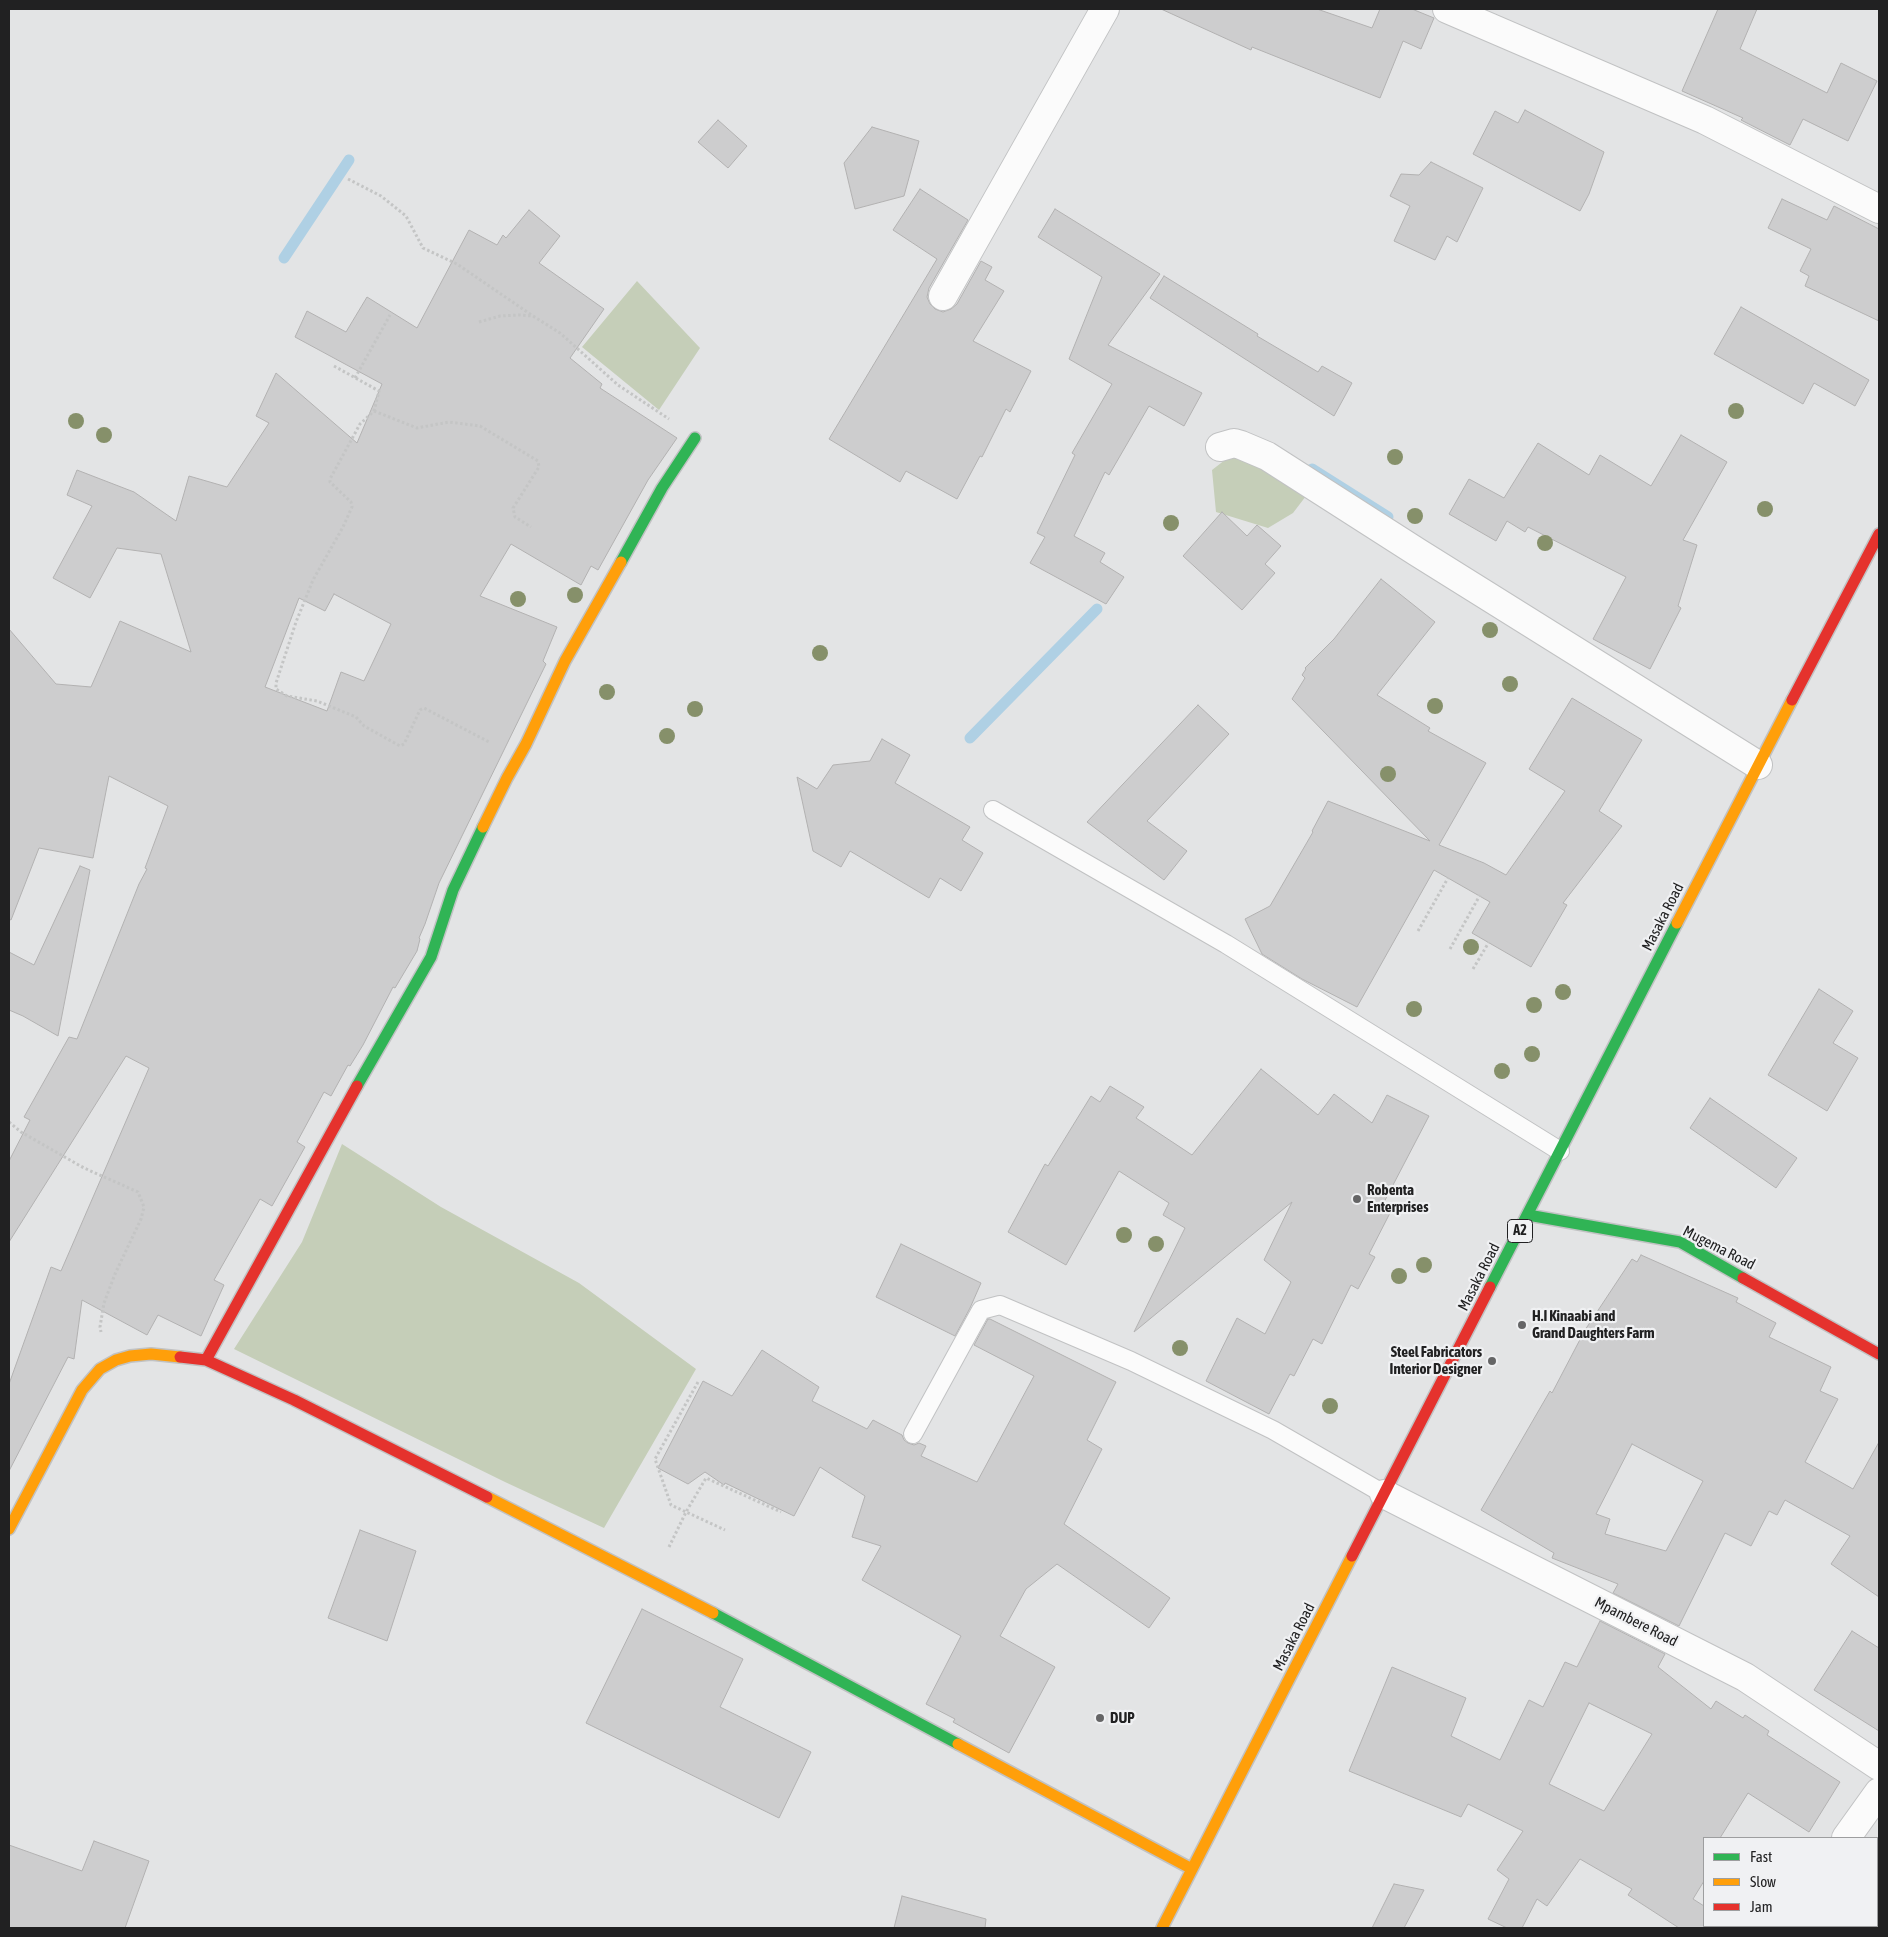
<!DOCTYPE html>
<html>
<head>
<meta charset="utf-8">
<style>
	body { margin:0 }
	#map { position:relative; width:1888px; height:1937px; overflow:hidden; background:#e3e4e5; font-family:"Asap Condensed",sans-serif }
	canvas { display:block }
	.frame { position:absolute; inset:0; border:10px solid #212122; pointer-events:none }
	.legend { position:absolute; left:1703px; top:1837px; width:175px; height:90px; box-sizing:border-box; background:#f0f1f3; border:1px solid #9d9e9f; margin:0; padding:6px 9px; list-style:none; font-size:15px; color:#212122 }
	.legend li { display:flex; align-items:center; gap:10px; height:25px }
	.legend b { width:25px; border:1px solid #9d9e9f }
</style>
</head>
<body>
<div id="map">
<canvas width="1888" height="1937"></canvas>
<div class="frame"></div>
<ul class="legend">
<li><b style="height:6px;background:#30b455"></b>Fast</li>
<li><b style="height:6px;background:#ff9f0a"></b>Slow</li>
<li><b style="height:6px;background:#e5322d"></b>Jam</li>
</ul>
</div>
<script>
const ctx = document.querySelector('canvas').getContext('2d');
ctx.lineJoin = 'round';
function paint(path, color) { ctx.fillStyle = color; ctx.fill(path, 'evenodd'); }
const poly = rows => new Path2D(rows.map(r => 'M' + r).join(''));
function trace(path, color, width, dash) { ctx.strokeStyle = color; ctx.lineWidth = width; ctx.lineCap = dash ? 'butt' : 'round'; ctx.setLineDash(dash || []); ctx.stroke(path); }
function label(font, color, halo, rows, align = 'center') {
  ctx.font = font + ' "Asap Condensed",sans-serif'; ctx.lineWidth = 4.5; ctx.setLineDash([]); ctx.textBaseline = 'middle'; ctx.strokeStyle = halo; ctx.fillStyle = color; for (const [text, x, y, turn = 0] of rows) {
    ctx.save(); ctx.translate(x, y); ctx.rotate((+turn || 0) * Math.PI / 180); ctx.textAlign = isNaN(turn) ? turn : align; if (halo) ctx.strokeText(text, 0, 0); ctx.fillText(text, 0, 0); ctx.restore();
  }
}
paint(poly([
	[637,281,700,348,659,410,582,347],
	[1234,453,1271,463,1306,496,1293,513,1268,528,1216,512,1212,470],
	[342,1144,441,1207,579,1283,696,1369,604,1528,505,1482,234,1349,302,1242]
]), '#c5ceb8');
trace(poly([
	[284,258,349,160],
	[1312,469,1388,517],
	[970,738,1097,609]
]), '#afd0e4', 11);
const building = poly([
	[1161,9,1317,9,1372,28,1380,9,1412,9,1434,18,1421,49,1403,41,1380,98,1252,47,1251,50,1161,9],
	[1718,9,1757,9,1740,49,1827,93,1841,63,1877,81,1848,141,1803,119,1790,145,1741,120,1743,118,1682,91,1718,9],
	[1525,110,1604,152,1589,194,1580,211,1473,154,1495,111,1518,123,1525,110],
	[718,120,747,146,728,168,698,142,718,120],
	[872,127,919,141,904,196,855,209,844,163,872,127],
	[1431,162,1483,188,1457,242,1447,236,1435,260,1394,241,1410,206,1390,196,1401,174,1419,175,1431,162],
	[920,189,968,220,929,288,927,297,930,304,935,309,943,312,951,309,957,304,981,261,992,267,985,280,1004,291,973,341,1031,371,1010,412,1006,409,982,457,980,456,957,499,906,471,900,482,829,439,937,259,893,230,920,189],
	[1782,199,1827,220,1834,206,1879,229,1879,321,1805,286,1809,276,1800,271,1811,249,1768,228,1782,199],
	[1055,209,1160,274,1108,345,1202,393,1184,426,1149,406,1109,475,1105,472,1074,536,1105,553,1100,562,1124,577,1106,604,1030,563,1045,537,1037,533,1075,455,1072,453,1112,384,1069,359,1102,277,1038,237,1055,209],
	[529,210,560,236,539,263,604,309,570,358,602,384,600,388,677,438,648,480,598,570,591,566,581,585,511,544,480,596,557,627,543,661,546,664,439,883,425,924,419,938,420,939,417,951,395,988,393,987,363,1045,350,1066,348,1065,331,1096,324,1092,297,1142,305,1147,272,1206,260,1199,214,1280,224,1285,201,1336,158,1315,147,1335,82,1300,74,1359,68,1357,9,1471,9,1384,51,1267,61,1271,149,1068,126,1056,9,1242,9,1161,30,1120,24,1117,69,1037,77,1039,139,884,147,869,145,868,168,806,109,776,93,858,39,848,11,920,9,919,9,629,56,684,91,687,120,621,191,652,161,554,117,548,90,598,53,578,92,506,67,495,77,470,134,492,176,521,189,476,227,487,269,423,256,416,276,373,357,443,382,384,295,337,307,311,346,332,367,297,417,328,469,230,497,245,503,235,506,238,529,210],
	[334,594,391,624,364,681,341,672,327,711,265,687,299,598,325,611,334,594],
	[1164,276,1258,334,1257,336,1318,372,1322,366,1352,383,1334,416,1150,298,1164,276],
	[1741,307,1869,380,1855,406,1814,383,1803,404,1714,354,1741,307],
	[1681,435,1727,462,1683,540,1697,545,1678,606,1681,608,1650,669,1593,639,1626,577,1528,527,1525,532,1507,521,1496,541,1449,514,1469,479,1504,498,1538,443,1589,475,1600,455,1651,486,1681,435],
	[1222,512,1247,536,1257,525,1281,546,1265,564,1275,573,1242,610,1183,556,1222,512],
	[1381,579,1435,622,1377,695,1430,728,1428,731,1486,763,1439,845,1484,863,1506,875,1565,791,1529,769,1572,698,1642,740,1599,811,1622,826,1563,903,1567,905,1531,967,1472,933,1490,902,1434,870,1357,1007,1302,979,1262,954,1245,919,1270,906,1313,832,1312,831,1328,801,1430,841,1292,699,1305,678,1302,675,1306,669,1305,668,1334,639,1381,579],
	[1198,705,1229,734,1147,821,1187,851,1164,880,1087,822,1198,705],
	[882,739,910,755,895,783,970,827,962,840,983,853,961,891,940,878,929,898,850,851,841,867,813,851,797,777,817,789,833,765,870,761,882,739],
	[80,866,90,870,58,1036,23,1016,9,1010,9,952,34,965,80,866],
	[1819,989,1853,1011,1833,1043,1858,1058,1827,1111,1768,1075,1819,989],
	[1261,1069,1318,1115,1334,1094,1372,1123,1387,1095,1429,1116,1381,1208,1390,1213,1369,1254,1375,1257,1358,1289,1351,1285,1322,1344,1313,1339,1294,1376,1290,1374,1269,1414,1206,1381,1237,1318,1265,1334,1291,1282,1264,1260,1292,1202,1134,1332,1185,1228,1163,1215,1169,1203,1119,1171,1066,1265,1008,1232,1045,1164,1048,1166,1091,1096,1100,1102,1110,1086,1144,1107,1136,1118,1192,1155,1261,1069],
	[1710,1098,1797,1158,1776,1188,1690,1128,1710,1098],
	[901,1244,981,1283,970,1308,955,1336,876,1297,901,1244],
	[1641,1255,1738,1298,1736,1302,1776,1323,1769,1337,1831,1367,1820,1391,1838,1399,1805,1462,1853,1489,1879,1442,1879,1597,1831,1564,1850,1536,1785,1500,1777,1515,1769,1511,1751,1546,1725,1533,1679,1626,1613,1593,1618,1584,1552,1558,1554,1553,1481,1510,1550,1391,1552,1393,1585,1330,1632,1259,1637,1262,1641,1255],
	[1632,1444,1703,1481,1666,1551,1605,1534,1610,1519,1596,1514,1632,1444],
	[988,1319,990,1319,1116,1382,1087,1440,1102,1449,1064,1524,1170,1598,1149,1628,1057,1564,1026,1589,1000,1636,1055,1667,1009,1753,953,1722,955,1719,926,1704,961,1636,862,1580,881,1546,852,1537,865,1496,820,1467,794,1516,725,1483,724,1485,705,1472,688,1484,658,1468,703,1381,732,1396,762,1350,819,1387,812,1401,867,1429,873,1420,902,1435,904,1440,908,1443,914,1445,919,1443,926,1446,921,1456,977,1482,1034,1376,974,1345,988,1319],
	[360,1530,416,1551,387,1641,328,1618,360,1530],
	[642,1609,743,1659,720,1707,811,1752,779,1818,586,1723,642,1609],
	[1600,1621,1665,1654,1658,1667,1711,1709,1716,1701,1743,1718,1745,1715,1769,1731,1767,1735,1840,1782,1809,1832,1748,1793,1720,1838,1704,1838,1704,1881,1693,1899,1704,1906,1704,1928,1679,1928,1628,1895,1632,1889,1580,1859,1547,1906,1537,1899,1522,1928,1507,1928,1488,1919,1509,1879,1497,1870,1523,1831,1468,1804,1461,1817,1349,1771,1392,1667,1466,1698,1451,1736,1500,1760,1529,1700,1543,1707,1565,1662,1577,1667,1600,1621],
	[1589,1703,1652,1734,1604,1811,1549,1784,1589,1703],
	[1852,1631,1879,1648,1879,1731,1814,1690,1852,1631],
	[94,1841,149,1861,125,1928,9,1928,9,1845,82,1871,94,1841],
	[1394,1884,1424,1890,1404,1928,1372,1928,1394,1884],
	[902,1896,986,1919,985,1928,894,1928,902,1896]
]);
paint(building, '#cdcdce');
trace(building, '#b2b1b1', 1);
const lane = poly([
	[993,810,1226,944,1560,1151],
	[913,1434,981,1310,1000,1305,1131,1361,1273,1430,1384,1494]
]);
const street = poly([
	[1447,9,1705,120,1879,209],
	[943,296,1105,9],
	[1220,447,1234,443,1241,445,1267,456,1417,552,1758,765],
	[1384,1494,1745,1677,1879,1766],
	[1846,1838,1879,1792],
	[1781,1928,1783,1926]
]);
const fast = poly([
	[621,562,662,488,695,438],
	[357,1086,431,957,453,890,483,827],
	[1528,1215,1680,1242,1743,1278],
	[1490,1287,1677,923],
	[713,1613,958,1744]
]);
const slow = poly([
	[483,827,507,778,526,744,565,661,621,562],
	[1677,923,1792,700],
	[487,1497,713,1613],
	[9,1529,82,1390,100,1369,116,1360,130,1356,151,1354,180,1357],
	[958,1744,1192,1869],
	[1162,1928,1352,1556]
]);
const jam = poly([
	[1792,700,1879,534],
	[1743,1278,1879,1354],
	[180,1357,206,1360,294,1400,487,1497],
	[206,1360,357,1086],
	[1352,1556,1490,1287]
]);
trace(lane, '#c1c2c3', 20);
trace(street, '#c1c2c3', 30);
trace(fast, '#c1c2c3', 14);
trace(slow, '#c1c2c3', 14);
trace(jam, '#c1c2c3', 14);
trace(poly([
	[348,179,381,196,406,216,423,248,457,264,533,316],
	[479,322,500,316,519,315,533,316,560,333,618,385,669,419],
	[334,366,379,391,374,411,360,424,330,479,330,482,351,502,352,507,343,527,313,580,296,622,276,683,276,689,287,696,317,701,356,717,364,726,400,746,404,744,420,710,424,708,489,742],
	[355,378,390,315],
	[374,411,417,428,449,422,480,426,538,461,539,467,513,508,515,517,531,527],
	[1418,931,1448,878],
	[1450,949,1480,895],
	[1473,969,1489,942],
	[9,1122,21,1132,84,1168,138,1192,144,1207,141,1219,115,1274,104,1303,100,1327,101,1332],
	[698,1382,655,1459,671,1505,725,1530],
	[669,1547,686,1512,706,1478,781,1512]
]), '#c4c5c5', 3, [2.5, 2.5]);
trace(lane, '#fbfbfb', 18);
trace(street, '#fbfbfb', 28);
trace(fast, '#30b455', 11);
trace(slow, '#ff9f0a', 11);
trace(jam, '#e5322d', 11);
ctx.fillStyle = '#86906a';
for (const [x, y] of [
	[1736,411],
	[76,421],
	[104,435],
	[1395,457],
	[1765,509],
	[1415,516],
	[1171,523],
	[1545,543],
	[575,595],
	[518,599],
	[1490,630],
	[820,653],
	[1510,684],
	[607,692],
	[1435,706],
	[695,709],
	[667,736],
	[1388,774],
	[1471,947],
	[1563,992],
	[1534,1005],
	[1414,1009],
	[1532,1054],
	[1502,1071],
	[1124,1235],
	[1156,1244],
	[1424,1265],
	[1399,1276],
	[1180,1348],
	[1330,1406]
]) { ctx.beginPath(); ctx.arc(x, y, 8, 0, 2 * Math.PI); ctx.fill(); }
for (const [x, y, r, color] of [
	[1357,1199,5,"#656566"],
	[1522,1325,5,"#656566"],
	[1492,1361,5,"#656566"],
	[1100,1718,5,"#656566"]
]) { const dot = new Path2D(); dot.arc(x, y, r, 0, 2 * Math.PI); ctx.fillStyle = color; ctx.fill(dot); trace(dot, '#f0f1f3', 2); }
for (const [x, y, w] of [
	[1520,1231,25]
]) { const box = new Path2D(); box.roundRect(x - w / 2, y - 11.5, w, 23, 4); ctx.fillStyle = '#f0f1f3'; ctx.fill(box); trace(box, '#212122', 1); }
label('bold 14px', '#212122', null, [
	["A2",1520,1231]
]);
label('15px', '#212122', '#f0f1f3', [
	["Masaka Road",1663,917,-63],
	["Mugema Road",1719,1248,27],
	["Masaka Road",1479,1277,-63],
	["Mpambere Road",1636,1622,27],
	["Masaka Road",1294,1637,-63]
]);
label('bold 15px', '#212122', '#f0f1f3', [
	["Robenta",1367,1190],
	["Enterprises",1367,1207],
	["H.I Kinaabi and",1532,1316],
	["Grand Daughters Farm",1532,1333],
	["Steel Fabricators",1482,1352,"right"],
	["Interior Designer",1482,1369,"right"],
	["DUP",1110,1718]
], 'left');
</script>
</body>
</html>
